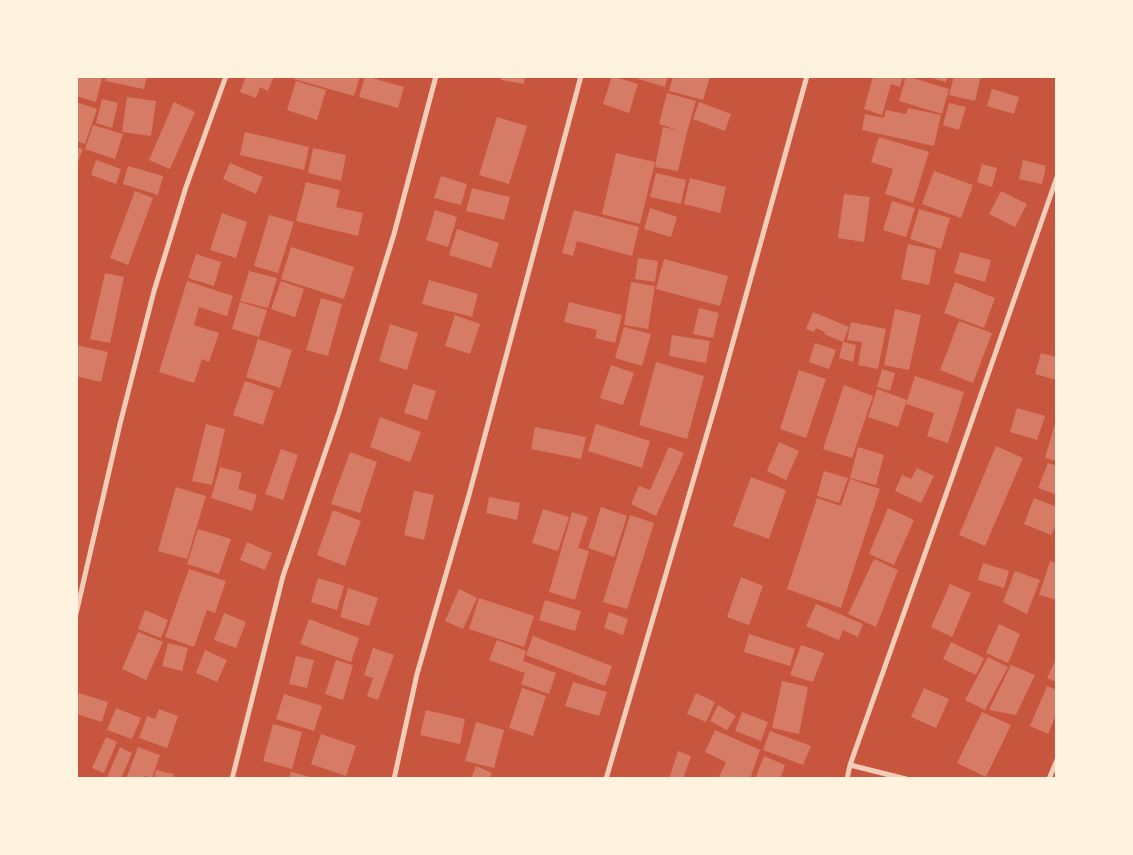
<!DOCTYPE html>
<html>
<head>
<meta charset="utf-8">
<style>
	body { margin:0 }
	#map { position:relative; width:1133px; height:855px; overflow:hidden; background:#c8553d; font-family:"Noto Serif",serif }
	canvas { display:block }
	.frame { position:absolute; inset:0; border:78px solid #fff3e0; pointer-events:none }
</style>
</head>
<body>
<div id="map">
<canvas width="1133" height="855"></canvas>
<div class="frame"></div>
</div>
<script>
const ctx = document.querySelector('canvas').getContext('2d');
ctx.lineJoin = 'round';
function paint(path, color) { ctx.fillStyle = color; ctx.fill(path, 'evenodd'); }
const poly = rows => new Path2D(rows.map(r => 'M' + r).join(''));
function trace(path, color, width, dash) { ctx.strokeStyle = color; ctx.lineWidth = width; ctx.lineCap = dash ? 'butt' : 'round'; ctx.setLineDash(dash || []); ctx.stroke(path); }
paint(poly([
	[79,76,102,78,96,102,76,96,76,86],
	[106,76,147,76,144,89,105,81],
	[246,76,274,76,268,91,260,87,256,98,240,92],
	[295,76,360,76,354,96,294,79],
	[365,76,404,87,398,108,359,97],
	[502,76,525,76,524,84,501,80],
	[612,76,638,84,629,113,603,104],
	[629,76,668,76,665,87],
	[673,76,710,76,703,100,669,91],
	[873,76,903,76,900,87,891,84,882,115,864,109],
	[906,76,949,89,942,114,899,101],
	[924,76,948,76,946,82],
	[954,76,981,76,975,101,949,95],
	[296,81,326,90,317,120,287,110],
	[992,89,1019,97,1014,114,987,106],
	[667,93,696,101,687,132,678,171,655,167,663,127,678,130,659,124],
	[127,97,156,101,151,136,122,132],
	[102,99,118,103,112,128,96,123],
	[76,102,97,109,85,144,76,141],
	[174,102,195,112,170,169,149,160],
	[699,102,731,114,725,131,693,119],
	[949,103,966,107,959,130,943,125],
	[908,108,941,115,934,146,862,130,865,114,884,118,886,110,906,114],
	[497,117,527,126,509,184,479,175],
	[93,125,123,134,115,159,85,149],
	[245,132,309,147,304,170,240,155],
	[879,137,929,152,913,203,885,194,893,169,871,162],
	[76,147,83,149,76,167],
	[313,148,346,155,341,181,308,173],
	[616,153,655,162,640,224,602,214],
	[96,160,121,169,116,184,91,175],
	[1023,160,1046,166,1042,184,1019,179],
	[230,163,263,177,256,194,223,179],
	[982,164,997,168,992,187,977,182],
	[128,166,163,176,158,195,123,184],
	[934,171,973,185,961,218,922,204],
	[656,173,686,180,681,204,650,197],
	[441,176,467,184,461,205,434,198],
	[690,178,726,187,720,213,684,204],
	[306,182,340,190,336,207,363,213,358,236,296,221],
	[472,188,510,197,504,220,466,211],
	[135,191,153,198,128,265,110,258],
	[1001,191,1027,204,1015,227,989,214],
	[844,194,870,197,864,242,838,238],
	[892,201,915,208,906,237,883,230],
	[650,208,677,217,671,237,644,229],
	[919,209,950,218,941,249,910,239],
	[435,210,457,217,448,247,426,240],
	[574,210,639,227,632,256,577,241,573,256,562,253],
	[222,213,247,222,236,258,210,250],
	[269,215,294,222,278,273,254,266],
	[457,229,499,243,491,268,449,255],
	[908,244,936,250,929,285,901,279],
	[291,247,354,267,344,299,281,279],
	[960,252,991,260,985,282,954,273],
	[196,254,221,262,214,286,188,278],
	[638,258,658,261,655,282,635,279],
	[664,259,728,276,720,306,656,289],
	[249,271,277,278,268,308,240,301],
	[105,273,124,277,110,343,90,339],
	[429,280,478,294,472,317,422,304],
	[187,281,233,296,227,316,199,307,194,325,219,333,209,362,202,359,194,383,159,372],
	[281,281,304,289,295,317,271,309],
	[631,282,655,286,648,329,624,325],
	[955,282,995,298,984,328,944,313],
	[321,298,342,304,328,356,306,350],
	[240,302,267,310,259,337,232,329],
	[569,302,622,315,615,343,595,338,597,330,564,322],
	[699,308,719,313,713,338,693,334],
	[895,309,921,315,909,370,884,365],
	[813,312,849,327,843,342,824,334,825,332,816,328,814,332,806,329],
	[455,315,480,324,470,354,445,346],
	[959,321,992,333,973,383,940,370],
	[851,322,886,329,878,369,858,365,862,342,847,340],
	[390,324,418,333,407,370,379,361],
	[624,327,651,334,642,366,615,358],
	[672,335,710,341,706,363,669,356],
	[258,339,292,350,280,388,246,377],
	[843,342,856,345,853,362,839,358],
	[815,343,836,350,829,369,809,362],
	[76,345,108,352,101,382,76,376],
	[1041,353,1057,357,1057,380,1035,374],
	[656,362,704,376,687,439,639,425],
	[611,365,634,373,623,405,600,398],
	[882,369,895,373,890,391,877,387],
	[799,370,826,379,806,438,780,429],
	[915,376,964,392,948,443,927,436,934,413,906,404],
	[245,381,274,391,263,425,233,415],
	[413,384,436,391,427,420,404,413],
	[844,385,873,396,852,458,823,449],
	[877,389,907,400,898,427,868,417],
	[1017,408,1045,416,1037,440,1010,432],
	[380,417,421,432,410,462,370,447],
	[1056,420,1057,420,1057,461,1045,458],
	[206,424,225,429,212,485,192,481],
	[596,424,650,441,642,468,588,451],
	[535,427,586,437,581,459,531,449],
	[779,442,799,451,786,480,767,471],
	[996,446,1023,458,985,546,959,535],
	[669,447,684,453,656,516,631,504,639,486,650,490],
	[858,447,884,455,876,485,850,478],
	[281,449,298,455,283,500,265,494],
	[350,452,377,462,360,513,331,504],
	[1048,463,1057,466,1057,495,1038,488],
	[220,467,242,473,238,489,257,495,252,511,211,498],
	[917,468,934,476,921,503,895,491,902,475,911,479],
	[824,471,848,478,839,503,817,496],
	[751,477,786,490,769,539,733,526],
	[850,479,880,489,841,608,787,589,817,498,841,506],
	[176,487,206,496,187,559,158,551],
	[414,491,434,495,424,540,404,535],
	[489,497,520,503,517,520,486,513],
	[1034,498,1057,507,1057,522,1051,535,1024,524],
	[601,507,627,516,614,557,588,548],
	[888,508,914,520,894,565,869,554],
	[543,509,569,517,558,551,532,543],
	[333,510,361,521,345,566,317,555],
	[572,512,588,517,578,548,589,551,575,600,549,592],
	[630,515,654,523,627,609,603,602],
	[198,529,231,539,219,574,187,564],
	[247,542,272,553,265,570,240,560],
	[874,559,898,570,876,627,848,614],
	[1050,561,1057,563,1057,600,1039,595],
	[983,563,1009,571,1004,588,978,580],
	[189,569,226,581,215,613,207,610,194,647,165,637],
	[1015,571,1040,580,1027,614,1003,602],
	[741,577,763,586,749,625,727,617],
	[318,578,344,586,337,610,311,602],
	[950,584,971,593,952,637,931,627],
	[348,588,378,598,369,626,340,617],
	[459,589,477,598,463,629,445,621],
	[479,598,534,616,524,647,469,629],
	[545,600,581,611,575,631,539,620],
	[816,604,863,624,858,637,843,630,839,640,806,626],
	[145,610,168,620,161,638,138,629],
	[609,612,628,619,623,635,604,628],
	[224,613,246,622,236,648,214,640],
	[309,619,359,638,351,662,300,644],
	[999,624,1020,634,1008,663,986,653],
	[138,632,163,642,146,680,122,669],
	[749,634,795,649,790,666,744,652],
	[533,636,612,666,605,686,526,655],
	[497,640,526,651,523,661,556,673,549,694,521,684,525,673,489,660],
	[951,642,984,658,976,675,943,659],
	[168,643,188,648,182,671,162,666],
	[801,645,824,653,813,682,790,675],
	[373,648,394,655,378,700,367,696,373,678,364,675],
	[205,650,227,660,217,682,196,673],
	[296,656,314,660,307,688,289,684],
	[988,657,1008,667,985,710,965,700],
	[1057,657,1057,682,1047,678],
	[336,660,353,665,343,700,325,694],
	[1011,665,1035,675,1016,715,989,710],
	[782,681,808,687,799,734,772,728],
	[573,682,607,692,599,716,565,706],
	[1047,686,1057,690,1057,712,1048,734,1030,726],
	[522,688,546,696,533,736,509,728],
	[924,688,949,699,936,728,911,717],
	[79,693,108,702,102,722,76,714,76,703],
	[696,693,715,702,706,722,687,714],
	[284,694,322,706,314,731,276,719],
	[718,705,736,716,727,730,710,721],
	[116,708,141,718,132,739,107,730],
	[159,709,178,716,167,748,139,738,147,716,155,719],
	[426,710,465,719,460,744,420,735],
	[742,712,768,722,761,741,735,731],
	[982,712,1011,725,986,777,957,763],
	[476,722,504,730,494,768,465,761],
	[273,724,302,732,292,769,263,761],
	[715,730,760,750,750,779,718,779,726,762,705,752],
	[770,731,811,746,803,765,763,750],
	[321,734,356,746,346,776,311,764],
	[106,737,117,742,104,773,92,768],
	[120,747,132,753,121,779,111,779,107,777],
	[138,747,160,755,152,778,144,776,143,779,126,779],
	[678,751,691,756,683,779,669,779],
	[764,756,785,765,780,779,755,779],
	[476,766,492,773,489,779,471,779],
	[156,770,174,774,173,779,154,779],
	[291,772,314,778,314,779,289,779]
]), '#d67c66');
trace(poly([
	[76,614,120,424,154,291,186,187,226,76],
	[850,765,906,779],
	[232,779,283,576,339,412,394,234,436,76],
	[394,779,417,674,469,495,581,76],
	[606,779,718,396,807,76],
	[847,779,850,765,949,486,1057,177],
	[1049,779,1057,760]
]), '#f1ccb7', 5);
</script>
</body>
</html>
